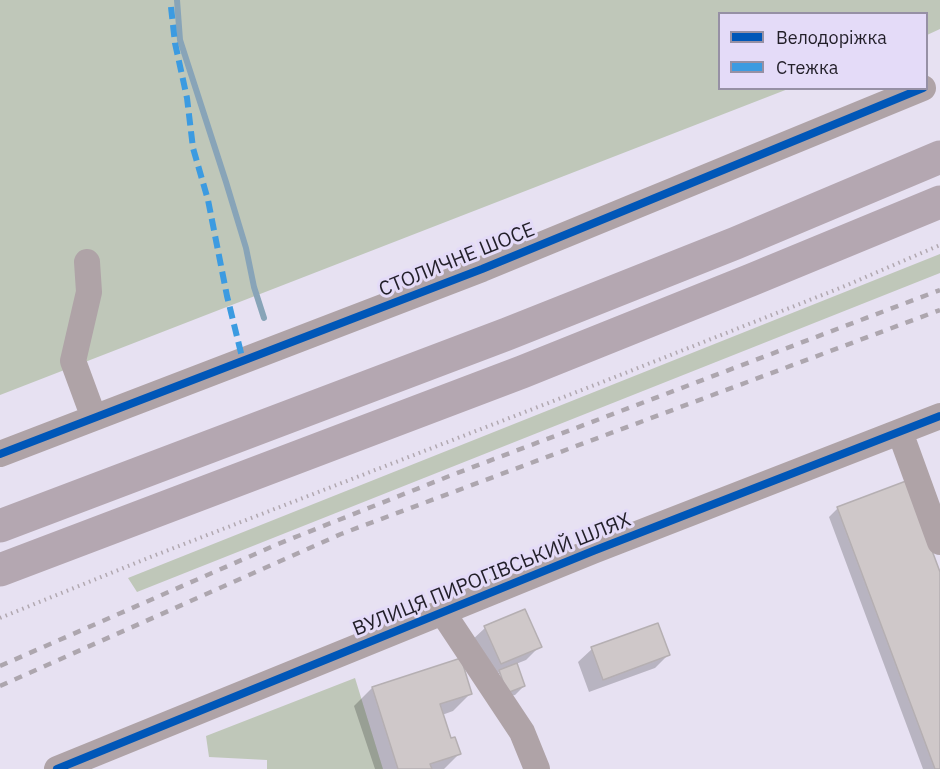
<!DOCTYPE html>
<html>
<head>
<meta charset="utf-8">
<style>
	body { margin:0 }
	#map { position:relative; width:940px; height:769px; overflow:hidden; background:#e7e1f2; font-family:"IBM Plex Sans",sans-serif }
	canvas { display:block }
	.legend { position:absolute; left:718px; top:12px; width:210px; height:78px; box-sizing:border-box; background:#e4dbf8; border:2px solid #9690a5; margin:0; padding:8px 10px; list-style:none; font-size:18px; color:#221f29 }
	.legend li { display:flex; align-items:center; gap:12px; height:30px }
	.legend b { width:30px; border:2px solid #9690a5 }
</style>
</head>
<body>
<div id="map">
<canvas width="940" height="769"></canvas>
<ul class="legend">
<li><b style="height:8px;background:#0057b8"></b>Велодоріжка</li>
<li><b style="height:8px;background:#3c9be1"></b>Стежка</li>
</ul>
</div>
<script>
const ctx = document.querySelector('canvas').getContext('2d');
ctx.lineJoin = 'round';
function paint(path, color) { ctx.fillStyle = color; ctx.fill(path, 'evenodd'); }
const poly = rows => new Path2D(rows.map(r => 'M' + r).join(''));
function trace(path, color, width, dash) { ctx.strokeStyle = color; ctx.lineWidth = width; ctx.lineCap = dash ? 'butt' : 'round'; ctx.setLineDash(dash || []); ctx.stroke(path); }
function label(font, color, halo, rows, align = 'center') {
  ctx.font = font + ' "IBM Plex Sans",sans-serif'; ctx.lineWidth = 6; ctx.setLineDash([]); ctx.textBaseline = 'middle'; ctx.strokeStyle = halo; ctx.fillStyle = color; for (const [text, x, y, turn = 0] of rows) {
    ctx.save(); ctx.translate(x, y); ctx.rotate((+turn || 0) * Math.PI / 180); ctx.textAlign = isNaN(turn) ? turn : align; if (halo) ctx.strokeText(text, 0, 0); ctx.fillText(text, 0, 0); ctx.restore();
  }
}
paint(poly([
	[0,0,940,0,940,29,927,35,926,14,720,14,720,88,788,89,0,395],
	[940,254,940,273,137,592,128,578],
	[355,678,383,769,267,769,267,760,209,757,206,736]
]), '#bfc7b9');
paint(poly([
	[838,508,940,576,940,769,923,769,829,517],
	[485,628,540,646,526,660,516,664,524,686,515,695,510,696,502,674,499,674,507,697,491,680,499,672,487,677,471,641],
	[592,649,668,655,655,668,589,692,578,662],
	[372,688,471,693,453,711,442,715,450,740,459,754,444,769,375,769,354,706]
]), '#0003');
trace(poly([
	[177,0,180,40,226,182,246,248,254,287,264,318]
]), '#88a4b8', 6);
const building = poly([
	[906,481,940,572,940,769,935,769,837,507,906,481],
	[525,609,542,647,501,664,484,626,525,609],
	[658,623,670,655,603,680,591,647,658,623],
	[461,658,472,694,440,704,451,738,455,737,461,754,430,764,432,769,398,769,372,687,461,658],
	[517,663,525,686,507,693,499,670,517,663]
]);
paint(building, '#cfc8c9');
trace(building, '#b5afb2', 1.5);
trace(poly([
	[0,618,148,558,605,381,845,286,940,245]
]), '#b1a8b0', 4, [1.5, 4.5]);
trace(poly([
	[87,262,89,292,73,361,94,418],
	[900,432,940,542],
	[0,454,482,269,923,88],
	[443,613,522,732,537,769],
	[57,769,593,551,940,416]
]), '#afa3a7', 26);
trace(poly([
	[0,526,507,334,736,243,940,157],
	[0,570,522,372,751,280,940,202]
]), '#b4a7b1', 33);
trace(poly([
	[0,666,278,544,452,475,940,290],
	[0,686,341,534,940,310]
]), '#ada6ae', 4.5, [8, 8]);
trace(poly([
	[171,7,175,43,187,98,193,148,208,200,227,296,243,361]
]), '#3c9be1', 6, [12, 6]);
trace(poly([
	[0,454,482,269,923,88],
	[57,769,593,551,940,416]
]), '#0057b8', 8);
label('20px', '#221f29', '#e4dbf8', [
	["СТОЛИЧНЕ ШОСЕ",457,260,-22],
	["ВУЛИЦЯ ПИРОГІВСЬКИЙ ШЛЯХ",492,575,-22]
]);
</script>
</body>
</html>
